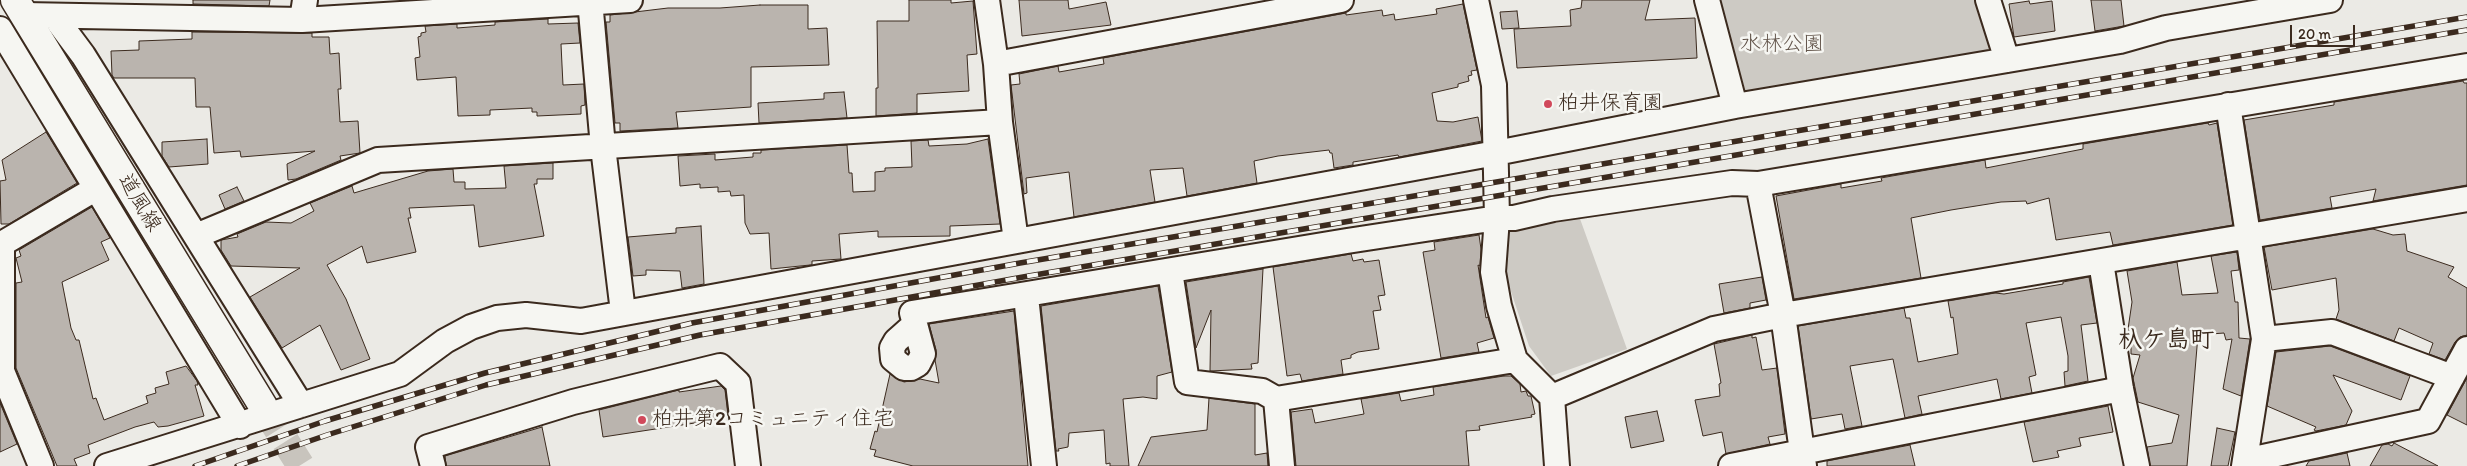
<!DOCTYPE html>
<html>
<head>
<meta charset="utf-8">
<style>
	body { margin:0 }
	#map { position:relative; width:2467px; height:466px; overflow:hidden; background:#ebeae5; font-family:Itim,sans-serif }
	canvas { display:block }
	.scale { position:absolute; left:2290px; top:25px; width:65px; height:22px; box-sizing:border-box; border:2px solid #3b2a1e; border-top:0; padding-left:6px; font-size:15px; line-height:18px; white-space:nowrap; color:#3b2a1e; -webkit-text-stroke:4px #f6f6f2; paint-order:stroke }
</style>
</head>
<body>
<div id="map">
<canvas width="2467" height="466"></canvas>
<div class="scale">20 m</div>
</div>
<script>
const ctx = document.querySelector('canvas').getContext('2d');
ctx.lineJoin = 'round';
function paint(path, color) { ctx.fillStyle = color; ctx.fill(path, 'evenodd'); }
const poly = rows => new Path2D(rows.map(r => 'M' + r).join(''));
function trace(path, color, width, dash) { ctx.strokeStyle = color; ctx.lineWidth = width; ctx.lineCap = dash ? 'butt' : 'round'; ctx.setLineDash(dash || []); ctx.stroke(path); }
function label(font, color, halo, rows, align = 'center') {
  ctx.font = font + ' Itim,"Klee One",sans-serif'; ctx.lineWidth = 5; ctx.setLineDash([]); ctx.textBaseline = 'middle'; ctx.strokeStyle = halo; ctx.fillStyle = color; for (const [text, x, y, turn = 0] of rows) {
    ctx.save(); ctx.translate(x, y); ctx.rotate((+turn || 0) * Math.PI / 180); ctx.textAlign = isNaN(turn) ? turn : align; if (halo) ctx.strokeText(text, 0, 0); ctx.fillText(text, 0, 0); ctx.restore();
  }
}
paint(poly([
	[1719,0,1980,0,1995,47,1989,56,1756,94,1745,90],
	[1579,216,1627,349,1551,376,1529,346,1502,264,1506,227]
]), '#cdcac4');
const building = poly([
	[193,0,270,0,269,6,193,4,193,0],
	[909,0,951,0,951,3,973,1,977,54,967,55,969,91,917,94,917,113,876,116,876,88,878,88,877,21,909,21,909,0],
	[1019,0,1068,0,1069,9,1106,2,1111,25,1022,36,1019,0],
	[1582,0,1650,0,1645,20,1695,18,1697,58,1517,68,1514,29,1571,26,1570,10,1581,8,1582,0],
	[2091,0,2121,0,2124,26,2095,31,2091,0],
	[2029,1,2030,4,2052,1,2055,31,2014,37,2009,4,2029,1],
	[1463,4,1477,70,1471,71,1472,75,1468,76,1469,81,1458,84,1458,87,1432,93,1437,121,1453,122,1478,117,1482,141,1399,157,1398,155,1353,162,1353,165,1334,168,1332,153,1330,153,1329,150,1278,156,1254,161,1257,183,1187,196,1183,168,1150,170,1155,202,1074,217,1069,172,1026,178,1027,193,1024,194,1011,85,1020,84,1019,74,1058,66,1059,72,1104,64,1103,58,1346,13,1346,15,1382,10,1383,16,1394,14,1395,20,1437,14,1436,9,1463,4],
	[760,5,808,5,808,29,827,28,829,65,751,67,751,107,676,112,678,128,620,131,620,123,615,123,606,22,610,22,610,15,668,8,720,8,760,5],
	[1517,11,1519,28,1502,29,1500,12,1517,11],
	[548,19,548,24,578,23,580,43,561,44,562,65,563,85,584,84,585,105,581,106,581,114,537,116,537,112,532,112,532,108,490,110,490,115,458,116,456,77,417,80,415,58,420,57,418,37,421,36,421,33,426,32,425,26,457,24,457,28,495,25,495,22,548,19],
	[192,32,312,33,312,37,329,37,330,54,339,53,341,89,338,89,340,122,358,121,360,153,340,156,341,160,296,179,288,180,287,164,315,151,241,157,240,151,214,153,210,107,196,107,195,78,114,78,112,75,111,51,139,50,139,41,192,39,192,32],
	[2463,81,2464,83,2467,83,2467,185,2373,201,2376,189,2330,197,2332,208,2260,220,2244,120,2334,105,2334,102,2463,81],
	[844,92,847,118,759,123,758,103,824,99,824,93,844,92],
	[2208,123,2209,125,2217,123,2233,225,2113,245,2110,232,2056,240,2049,198,2027,204,2026,201,2001,202,1951,210,1911,218,1921,278,1794,299,1776,196,1841,184,1841,188,1882,181,1881,178,1892,176,1985,160,1986,168,2083,149,2083,144,2208,123],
	[46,132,77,183,9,224,1,224,0,181,6,180,2,160,46,132],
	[207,139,208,164,169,167,162,156,162,142,207,139],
	[988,139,1000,224,950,226,950,236,878,237,878,231,839,234,841,259,812,261,812,265,810,265,771,269,769,233,750,234,745,223,744,195,731,196,730,191,718,192,718,187,700,188,700,184,680,186,678,156,715,154,715,160,753,157,753,153,761,153,761,150,847,145,849,173,852,173,853,192,875,191,875,172,885,171,885,168,912,167,911,141,928,140,929,146,967,144,988,139],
	[553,163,553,179,537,179,537,184,534,184,544,236,479,247,474,205,409,208,411,218,408,218,416,252,367,263,362,246,327,265,346,299,370,359,341,370,320,325,282,348,250,297,300,268,231,266,221,250,221,240,238,237,237,234,266,222,291,223,314,211,310,203,352,186,354,193,428,171,453,169,454,182,465,182,465,189,506,188,504,166,553,163],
	[237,187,244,201,225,209,219,195,237,187],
	[92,207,110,238,101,242,109,260,62,282,71,328,76,340,79,340,93,399,96,398,104,420,148,403,146,396,156,393,155,388,169,384,166,372,186,366,197,381,198,385,195,385,204,416,168,426,158,427,154,422,135,427,88,445,90,453,74,459,77,466,57,466,16,368,16,283,22,282,16,258,21,256,19,250,92,207],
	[701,226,704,284,682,288,680,271,646,270,646,275,633,276,628,237,676,233,676,228,701,226],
	[2373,229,2393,235,2405,234,2407,251,2454,267,2448,277,2467,288,2467,335,2460,337,2455,342,2445,360,2429,354,2433,343,2399,328,2394,341,2336,319,2339,310,2336,278,2272,290,2264,247,2373,229],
	[1479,235,1481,249,1480,266,1478,265,1486,318,1488,317,1494,338,1477,343,1479,352,1441,358,1423,252,1435,250,1434,242,1479,235],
	[2237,252,2239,270,2231,271,2235,302,2238,302,2239,338,2250,339,2241,396,2223,389,2232,339,2226,340,2224,333,2198,335,2187,466,2150,466,2147,447,2172,443,2179,415,2138,402,2133,378,2140,355,2131,354,2131,341,2127,341,2127,336,2132,302,2127,271,2177,262,2182,295,2218,293,2211,256,2237,252],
	[1351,254,1353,261,1363,259,1364,262,1379,260,1385,295,1378,296,1381,310,1373,311,1379,349,1358,352,1351,355,1351,358,1341,360,1343,374,1302,381,1300,374,1287,376,1273,267,1351,254],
	[1263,269,1258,363,1251,364,1252,369,1210,371,1211,310,1196,348,1186,282,1263,269],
	[1762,277,1766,300,1750,303,1750,308,1724,313,1719,284,1762,277],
	[2089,277,2097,323,2081,325,2088,381,2065,386,2064,372,2068,371,2068,356,2061,317,2026,323,2036,375,2029,377,2032,393,2001,399,1997,379,1918,396,1922,414,1905,418,1893,359,1850,366,1862,426,1845,429,1842,414,1811,419,1798,326,1904,308,1906,318,1910,318,1918,362,1958,354,1953,317,1951,318,1948,301,1995,293,2004,294,2063,284,2063,282,2089,277],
	[1158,286,1172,372,1157,376,1157,399,1143,397,1123,399,1129,466,1110,466,1110,463,1106,464,1104,430,1069,433,1068,447,1058,449,1059,451,1056,451,1041,306,1158,286],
	[1014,311,1028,466,913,466,874,456,876,450,870,449,875,431,877,432,890,374,904,382,920,379,939,383,935,360,936,350,929,324,1014,311],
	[1752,335,1752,338,1756,337,1762,370,1777,368,1785,434,1768,437,1770,444,1726,454,1722,432,1703,436,1695,400,1720,396,1719,384,1721,383,1714,344,1752,335],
	[2330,346,2410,376,2401,400,2333,375,2352,411,2346,425,2316,431,2314,430,2316,427,2267,406,2276,352,2330,346],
	[1504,376,1511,376,1520,384,1521,392,1526,391,1528,396,1531,396,1535,414,1531,415,1532,417,1479,426,1480,430,1466,431,1469,466,1296,466,1291,412,1312,409,1315,423,1364,414,1361,399,1399,393,1401,401,1434,395,1433,387,1504,376],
	[2467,378,2467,425,2447,415,2467,378],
	[721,386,725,390,728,415,720,416,721,419,603,437,599,410,679,390,679,392,721,386],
	[1209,398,1255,404,1255,455,1267,453,1268,466,1138,466,1151,437,1207,430,1209,398],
	[0,403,17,444,0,452,0,403],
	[2108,406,2113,432,2079,438,2081,446,2057,451,2059,457,2033,462,2024,422,2108,406],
	[1657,411,1664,441,1631,448,1625,417,1657,411],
	[542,427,550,466,446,466,445,456,542,427],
	[2217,428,2235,432,2228,466,2211,466,2217,428],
	[2394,443,2438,466,2370,466,2382,445,2388,444,2392,446,2394,443],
	[1910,445,1915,466,1827,466,1827,461,1910,445],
	[2347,453,2350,466,2306,466,2309,461,2347,453]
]);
paint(building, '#bab4ae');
trace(building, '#3b2a1e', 1);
trace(poly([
	[263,406,301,466]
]), '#c8c4bd', 28, [28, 14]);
const minor = poly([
	[590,0,603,147,623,312],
	[987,0,996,64,1000,122,1016,241],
	[1476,0,1494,85,1497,218,1493,272,1499,306,1515,360,1552,397,1557,466],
	[1707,0,1735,106],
	[1988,0,2007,60],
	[24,15,302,20,630,0],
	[54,16,83,55,301,405],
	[302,20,305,0],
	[0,29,240,426],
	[996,64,1341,0],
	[2228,105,2264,339,2244,466],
	[1758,184,1783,315,1804,466],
	[196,236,378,160,1000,122],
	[0,245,95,189],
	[2,245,2,371,41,466],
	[2101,262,2121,389,2137,466],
	[1170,271,1187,382,1262,391,1276,399,1515,360],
	[1026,296,1044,466],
	[914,325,896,341,892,348,893,359,904,368,911,368,918,364,923,354,912,313,1347,241,1497,218,1514,218,1553,209,1732,183,1758,184,2467,66],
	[2264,339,2332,332,2452,377],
	[1552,397,1714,329,1783,315,2467,199],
	[1276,399,1282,466],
	[2245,461,2428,421,2467,349],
	[107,466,400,374,445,341,471,327,497,318,526,315,581,321,1496,153,1735,106,2120,41,2166,28,2330,0],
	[433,466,428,447,573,402,720,366,738,383,748,466],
	[1731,466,2121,389]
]);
const tertiary = poly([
	[15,0,263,406]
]);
trace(minor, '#3b2a1e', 28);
trace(tertiary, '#3b2a1e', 31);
trace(minor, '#f6f6f2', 24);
trace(tertiary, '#f6f6f2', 28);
const rail = poly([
	[195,466,325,421,485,373,692,323,1020,263,2467,17],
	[237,466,327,435,486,385,700,335,1023,277,2467,30]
]);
trace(rail, '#3b2a1e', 5.5);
trace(rail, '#f6f6f2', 4, [11]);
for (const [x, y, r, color] of [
	[1548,104,5,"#d1495b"],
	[642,420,5,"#d1495b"]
]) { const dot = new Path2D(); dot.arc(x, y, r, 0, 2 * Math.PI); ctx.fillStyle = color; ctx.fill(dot); trace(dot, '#f6f6f2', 2); }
label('21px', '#605248', '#f6f6f2', [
	["水林公園",1782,45]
]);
label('21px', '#3b2a1e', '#f6f6f2', [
	["柏井保育園",1558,104],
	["柏井第2コミュニティ住宅",652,420]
], 'left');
label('21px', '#3b2a1e', '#f6f6f2', [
	["道風線",139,203,59]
]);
label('bold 24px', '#3b2a1e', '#f6f6f2', [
	["杁ケ島町",2166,341]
]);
</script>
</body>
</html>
